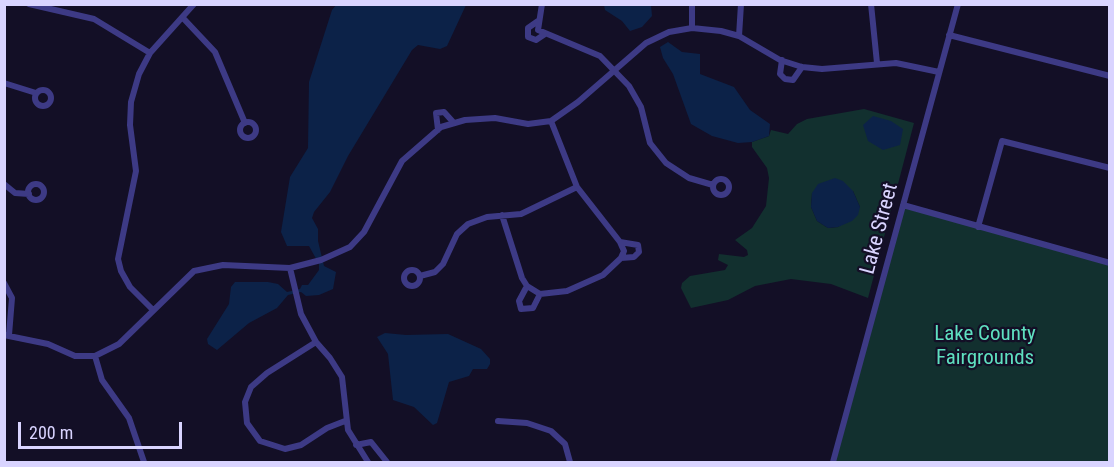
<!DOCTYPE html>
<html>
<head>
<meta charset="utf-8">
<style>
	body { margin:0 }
	#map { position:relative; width:1114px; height:467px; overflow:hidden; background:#130f26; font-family:"Roboto Condensed",sans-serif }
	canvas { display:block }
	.frame { position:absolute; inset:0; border:6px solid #d9d4ff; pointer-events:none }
	.scale { position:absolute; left:18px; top:422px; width:164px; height:27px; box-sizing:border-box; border:3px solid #d9d4ff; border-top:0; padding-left:8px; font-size:18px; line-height:21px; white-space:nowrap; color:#d9d4ff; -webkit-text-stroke:4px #130f26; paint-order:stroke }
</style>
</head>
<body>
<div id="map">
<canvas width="1114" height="467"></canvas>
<div class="frame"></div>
<div class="scale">200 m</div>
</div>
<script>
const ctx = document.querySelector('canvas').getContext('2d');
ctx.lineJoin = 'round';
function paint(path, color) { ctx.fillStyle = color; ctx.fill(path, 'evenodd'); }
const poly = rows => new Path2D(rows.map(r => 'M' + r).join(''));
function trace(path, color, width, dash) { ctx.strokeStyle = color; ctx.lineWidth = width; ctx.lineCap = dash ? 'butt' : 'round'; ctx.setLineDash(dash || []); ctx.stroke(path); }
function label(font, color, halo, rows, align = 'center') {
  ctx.font = font + ' "Roboto Condensed",sans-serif'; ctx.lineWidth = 4.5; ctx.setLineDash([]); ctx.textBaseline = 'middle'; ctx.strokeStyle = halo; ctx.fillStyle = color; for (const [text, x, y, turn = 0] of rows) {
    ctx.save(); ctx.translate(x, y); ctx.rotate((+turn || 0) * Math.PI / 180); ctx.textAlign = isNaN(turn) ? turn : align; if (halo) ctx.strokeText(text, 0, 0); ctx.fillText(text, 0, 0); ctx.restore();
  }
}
paint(poly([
	[864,109,914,123,868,298,831,284,791,279,755,286,728,300,691,308,681,288,682,283,690,276,725,270,728,265,718,260,719,254,744,257,748,255,747,250,735,240,752,228,766,206,769,178,767,168,752,147,752,142,769,136,771,130,788,134,797,124,807,119],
	[853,191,860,207,838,227,828,228,817,221,811,207,812,193],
	[902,206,1109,262,1109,462,834,462]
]), '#12302f');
paint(poly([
	[337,4,466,5,447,46,440,49,418,45,412,50,348,156,330,192,314,212,312,218,318,229,318,241,324,266,336,272,333,289,319,295,306,296,301,292,288,295,277,308,249,323,217,350,208,344,207,339,229,304,231,287,235,282,268,282,278,284,287,292,300,289,302,285,308,285,319,270,319,264,309,246,287,246,281,232,290,177,308,148,309,82,332,10],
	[604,5,651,5,652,16,642,27,630,31,622,21,605,10],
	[668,42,682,52,700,54,700,74,734,87,750,110,770,124,769,136,752,142,738,143,712,136,691,124,673,74,663,58,660,47],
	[873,116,891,121,903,129,900,145,883,150,868,141,863,125],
	[835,178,843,181,853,191,860,207,858,215,852,221,838,227,828,228,817,221,811,207,812,193,818,184],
	[385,333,406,335,448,334,481,349,490,359,490,364,487,369,473,369,469,376,449,382,437,423,433,425,414,407,393,400,388,354,377,337]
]), '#0c2248');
trace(poly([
	[29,4,94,19,150,53],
	[542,4,538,30,600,56,629,86,641,107,650,143,666,163,689,178,713,185],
	[692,4,692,28],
	[871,4,877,63],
	[183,18,215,52,245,123],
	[538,21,528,28,528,37,536,40,545,34],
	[949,35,1110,76],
	[739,36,741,4],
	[782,60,780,74,785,79,793,80,802,67],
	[4,83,36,93],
	'35 98a8 8 0 1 1 16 0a8 8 0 1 1-16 0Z',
	'240 130a8 8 0 1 1 16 0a8 8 0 1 1-16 0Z',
	[438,130,436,113,444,112,454,123],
	'713 187a8 8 0 1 1 16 0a8 8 0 1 1-16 0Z',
	[4,184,15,193,29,194],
	'28 192a8 8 0 1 1 16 0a8 8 0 1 1-16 0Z',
	[903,205,1110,263],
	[502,215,522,278,527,286,540,294,567,291,603,275,621,258,624,251,620,242,577,187,551,121],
	[978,227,1002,141,1110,168],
	[620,242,638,245,639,252,634,257,621,258],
	[290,268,301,314,316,342,330,358,342,377,348,430,368,462],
	'404 278a8 8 0 1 1 16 0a8 8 0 1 1-16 0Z',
	[420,276,435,272,443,264,457,234,468,224,487,217,521,214,577,187],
	[4,283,12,298,9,335],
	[527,286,519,301,521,309,533,308,540,294],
	[152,309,130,287,121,271,118,259,136,171,130,125,131,102,139,74,150,53,194,4],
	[4,335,48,344,75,356,95,356,119,344,194,271,223,265,290,268,321,260,350,247,364,232,402,161,441,127,465,120,495,118,528,124,551,121,578,102,646,43,669,32,692,28,721,31,739,36,780,60,802,67,822,69,896,63,939,72],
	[316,342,267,373,251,387,245,402,247,423,260,441,285,449,301,445,327,428,345,421],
	[95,356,102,380,129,418,144,462],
	[498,421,527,423,551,431,565,444,570,462],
	[356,445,371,442,387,462],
	[833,462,958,4]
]), '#3d3a85', 6);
label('21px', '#d9d4ff', '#130f26', [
	["Lake Street",880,229,-75]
]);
label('21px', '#5fe0c0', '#130f26', [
	["Lake County",985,335],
	["Fairgrounds",985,359]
]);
</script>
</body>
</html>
